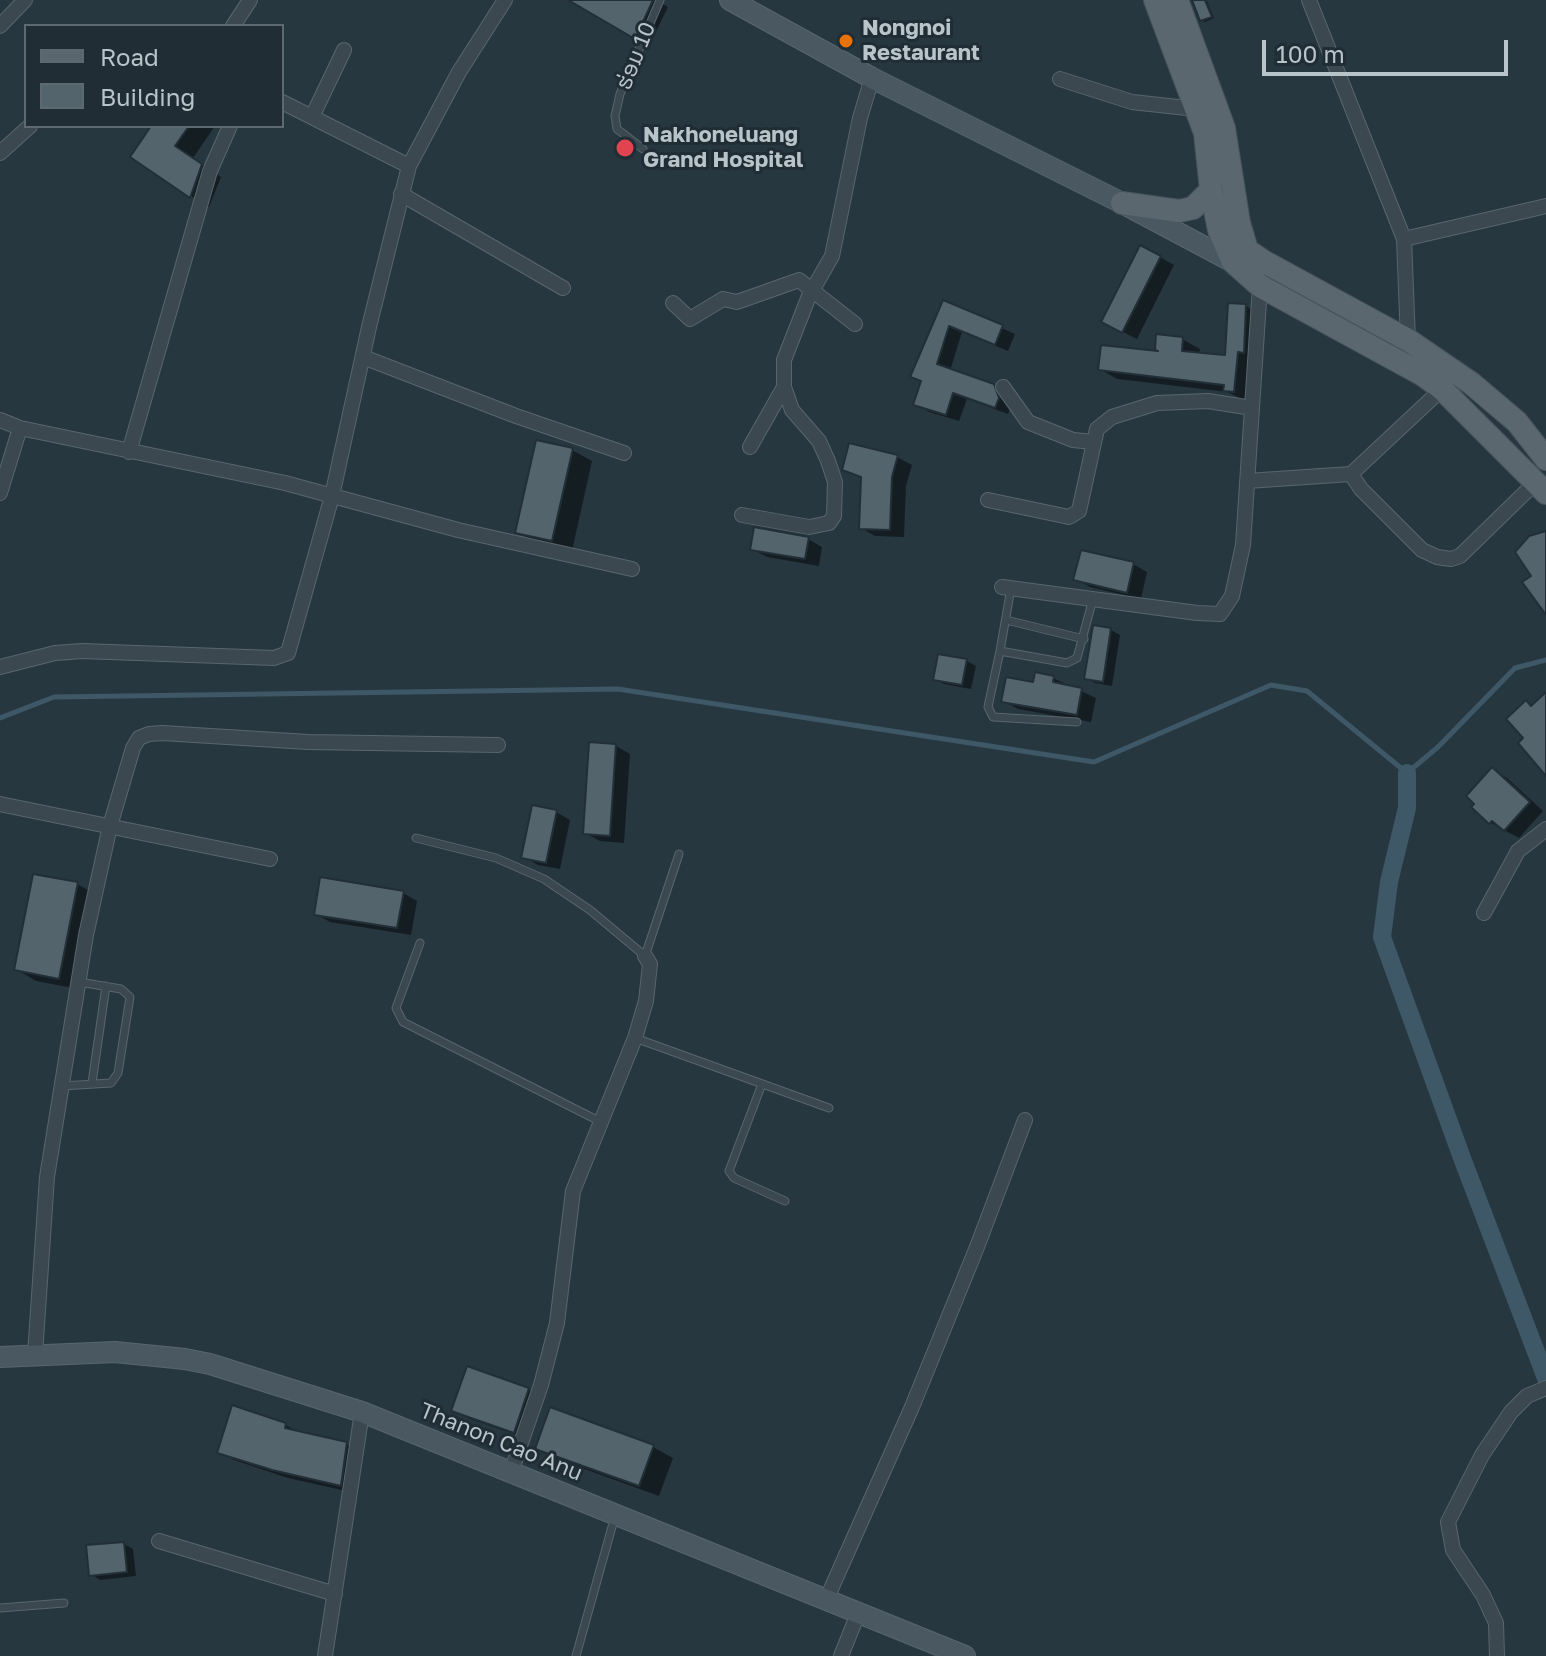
<!DOCTYPE html>
<html>
<head>
<meta charset="utf-8">
<style>
	body { margin:0 }
	#map { position:relative; width:1546px; height:1656px; overflow:hidden; background:#273740; font-family:"Golos Text",sans-serif }
	canvas { display:block }
	.legend { position:absolute; left:24px; top:24px; width:260px; height:104px; box-sizing:border-box; background:#202d35; border:2px solid #5d6971; margin:0; padding:10px 14px; list-style:none; font-size:24px; color:#b8c3ca }
	.legend li { display:flex; align-items:center; gap:16px; height:40px }
	.legend b { width:40px; border:2px solid #5d6971 }
	.scale { position:absolute; left:1262px; top:40px; width:246px; height:36px; box-sizing:border-box; border:4px solid #b8c3ca; border-top:0; padding-left:10px; font-size:24px; line-height:28px; white-space:nowrap; color:#b8c3ca; -webkit-text-stroke:6px #202d35; paint-order:stroke }
</style>
</head>
<body>
<div id="map">
<canvas width="1546" height="1656"></canvas>
<ul class="legend">
<li><b style="height:10px;background:#5a676f"></b>Road</li>
<li><b style="height:22px;background:#53646c"></b>Building</li>
</ul>
<div class="scale">100 m</div>
</div>
<script>
const ctx = document.querySelector('canvas').getContext('2d');
ctx.lineJoin = 'round';
function paint(path, color) { ctx.fillStyle = color; ctx.fill(path, 'evenodd'); }
const poly = rows => new Path2D(rows.map(r => 'M' + r).join(''));
function trace(path, color, width, dash) { ctx.strokeStyle = color; ctx.lineWidth = width; ctx.lineCap = dash ? 'butt' : 'round'; ctx.setLineDash(dash || []); ctx.stroke(path); }
function label(font, color, halo, rows, align = 'center') {
  ctx.font = font + ' "Golos Text","Noto Sans Lao",sans-serif'; ctx.lineWidth = 6; ctx.setLineDash([]); ctx.textBaseline = 'middle'; ctx.strokeStyle = halo; ctx.fillStyle = color; for (const [text, x, y, turn = 0] of rows) {
    ctx.save(); ctx.translate(x, y); ctx.rotate((+turn || 0) * Math.PI / 180); ctx.textAlign = isNaN(turn) ? turn : align; if (halo) ctx.strokeText(text, 0, 0); ctx.fillText(text, 0, 0); ctx.restore();
  }
}
paint(poly([
	[589,0,656,0,668,7,649,46,585,8],
	[1200,0,1207,1,1214,18,1205,22,1201,20],
	[154,126,215,126,193,158,221,177,209,207,191,196],
	[1160,257,1174,265,1137,339,1117,329],
	[944,303,1015,334,1008,351,962,332,950,371,993,386,1006,394,1011,406,1008,414,967,399,959,421,929,412,916,404,922,382,913,376],
	[1246,306,1263,316,1251,401,1243,400,1228,392,1117,379,1100,369,1167,354,1182,339,1200,349,1199,355,1227,358],
	[572,450,592,461,572,551,537,543,518,532],
	[897,457,912,465,906,486,904,537,875,536,861,528,863,479,844,469],
	[808,539,822,547,819,566,767,557,752,549],
	[1133,564,1147,572,1141,599,1090,587,1076,579],
	[1111,630,1120,635,1112,686,1095,683,1086,678],
	[939,656,967,661,976,666,971,689,944,684,935,679],
	[1053,678,1096,698,1091,722,1018,709,1003,701],
	[616,746,630,754,624,843,600,841,585,833],
	[1492,769,1507,778,1543,811,1519,838,1491,823,1474,807],
	[556,812,570,820,560,869,538,865,524,857],
	[77,884,97,895,78,989,36,981,16,969],
	[403,893,417,901,411,935,330,922,316,914],
	[468,1368,529,1390,543,1398,528,1439,467,1418,453,1410],
	[552,1410,653,1447,673,1458,659,1496,557,1459,538,1448],
	[286,1425,300,1433,347,1444,361,1452,355,1493,288,1478,234,1460,220,1452],
	[124,1544,133,1549,136,1576,100,1580,91,1574]
]), '#0007');
trace(poly([
	[0,718,54,697,618,689,1094,762,1271,685,1307,691,1407,773,1438,747,1515,668,1546,660]
]), '#3e5867', 5);
trace(poly([
	[1407,773,1407,808,1389,882,1382,937,1462,1158,1546,1378]
]), '#3e5867', 18);
const building = poly([
	[568,0,653,0,635,39,568,0],
	[1192,0,1205,0,1212,17,1200,21,1192,0],
	[151,126,189,126,175,146,202,164,190,198,130,157,151,126],
	[1140,245,1161,256,1122,333,1101,322,1140,245],
	[943,300,1003,325,995,345,949,326,937,364,994,384,999,398,995,408,953,393,946,415,913,405,921,381,910,377,943,300],
	[1228,303,1246,304,1244,353,1238,352,1234,392,1223,391,1224,385,1098,370,1101,345,1158,351,1155,350,1156,334,1183,337,1182,351,1225,355,1228,303],
	[536,440,573,448,552,541,515,533,536,440],
	[849,443,898,455,892,477,890,530,859,529,861,477,842,470,849,443],
	[754,527,809,537,805,559,750,550,754,527],
	[1546,531,1546,615,1522,582,1531,576,1515,552,1529,536,1546,531],
	[1081,550,1134,562,1127,593,1073,580,1081,550],
	[1093,625,1111,628,1103,682,1084,679,1093,625],
	[938,654,967,659,962,685,933,680,938,654],
	[1035,672,1054,676,1053,682,1082,688,1077,715,1001,702,1006,677,1033,682,1035,672],
	[1546,692,1546,776,1518,743,1523,738,1506,719,1526,700,1531,706,1546,692],
	[589,742,616,744,610,836,583,834,589,742],
	[1492,767,1530,802,1504,831,1492,821,1489,824,1471,807,1474,804,1466,796,1492,767],
	[532,805,557,810,546,863,521,858,532,805],
	[33,874,78,882,59,979,14,970,33,874],
	[320,877,404,891,397,928,314,915,320,877],
	[467,1366,529,1388,514,1433,451,1411,467,1366],
	[232,1405,286,1423,285,1428,347,1442,341,1486,272,1470,217,1453,232,1405],
	[550,1407,654,1445,639,1486,535,1449,550,1407],
	[124,1542,127,1572,89,1576,86,1545,124,1542]
]);
paint(building, '#53646c');
trace(building, '#222f37', 2);
const lane = poly([
	[643,149,617,129,615,116,620,94,660,0],
	[1011,588,1000,651,1067,663,1077,658,1093,599],
	[1006,620,1084,639],
	[1000,651,988,707,993,717,1077,722],
	[416,838,496,858,544,879,590,910,645,956,679,854],
	[420,943,396,1008,403,1022,599,1121],
	[635,1038,829,1108],
	[92,1083,106,986],
	[762,1084,729,1171,734,1178,785,1201],
	[62,1086,111,1083,118,1073,130,997,121,989,79,982],
	[0,1608,64,1603],
	[576,1656,615,1516]
]);
const street = poly([
	[1309,0,1404,239,1408,340],
	[0,26,25,0],
	[233,26,250,0],
	[1060,79,1132,102,1196,109],
	[282,102,409,166],
	[312,117,344,50],
	[0,153,30,126],
	[401,194,563,288],
	[1404,239,1546,206],
	[673,303,690,319,723,299,737,302,799,280,855,324],
	[363,357,516,416,624,453],
	[1003,387,1028,422,1073,440,1094,442],
	[1442,389,1351,474,1361,489,1422,550,1437,557,1451,559,1460,556,1537,481],
	[0,420,20,428,285,483,458,530,632,569],
	[750,447,784,387,784,360,809,296,832,256,860,118,872,78],
	[129,452,210,171,230,126],
	[1247,481,1351,474],
	[0,493,20,428],
	[988,500,1069,517,1079,511,1097,429,1112,417,1157,403,1208,401,1252,408],
	[742,515,809,527,829,523,834,516,835,482,828,461,819,441,792,410,784,387],
	[1002,587,1197,613,1220,614,1232,596,1243,545,1260,286],
	[0,667,55,653,82,651,274,658,288,653,332,496,369,327,409,166,459,72,505,0],
	[0,804,270,859],
	[1484,913,1518,851,1546,829],
	[35,1355,47,1177,86,935,110,826,133,748,139,738,149,734,162,733,308,742,498,745],
	[511,1472,541,1385,557,1323,573,1191,635,1038,646,1001,650,964,645,956],
	[159,1541,335,1594],
	[827,1598,912,1407,977,1247,1025,1120],
	[325,1656,362,1412],
	[841,1656,859,1611],
	[1497,1656,1496,1623,1483,1595,1453,1550,1448,1522,1482,1455,1511,1412,1527,1396,1546,1388]
]);
const secondary = poly([
	[730,0,872,78,1122,203,1233,262,1240,256],
	[0,1357,115,1352,185,1359,210,1364,362,1412,965,1656]
]);
const primary = poly([
	[1155,0,1205,133,1211,190,1219,230,1233,262,1260,286,1423,375,1442,389,1546,493],
	[1177,0,1224,128,1239,223,1247,250,1263,261,1408,340,1471,383,1517,422,1546,459],
	[1122,203,1179,211,1193,208,1211,190]
]);
trace(lane, '#59666d', 9);
trace(street, '#59666d', 16);
trace(secondary, '#59666d', 22);
trace(primary, '#48545c', 24);
trace(lane, '#3b4850', 7);
trace(street, '#3b4850', 14);
trace(secondary, '#4a5862', 20);
trace(primary, '#5a676f', 22);
for (const [x, y, r, color] of [
	[846,41,8,"#e8710a"],
	[625,148,10,"#e0444e"]
]) { const dot = new Path2D(); dot.arc(x, y, r, 0, 2 * Math.PI); ctx.fillStyle = color; ctx.fill(dot); trace(dot, '#202d35', 3); }
label('bold 22px', '#b8c3ca', '#202d35', [
	["Nongnoi",862,28],
	["Restaurant",862,53],
	["Nakhoneluang",643,135],
	["Grand Hospital",643,160]
], 'left');
label('22px', '#b8c3ca', '#202d35', [
	["ຮ່ອມ 10",636,56,-68],
	["Thanon Cao Anu",501,1442,22]
]);
</script>
</body>
</html>
